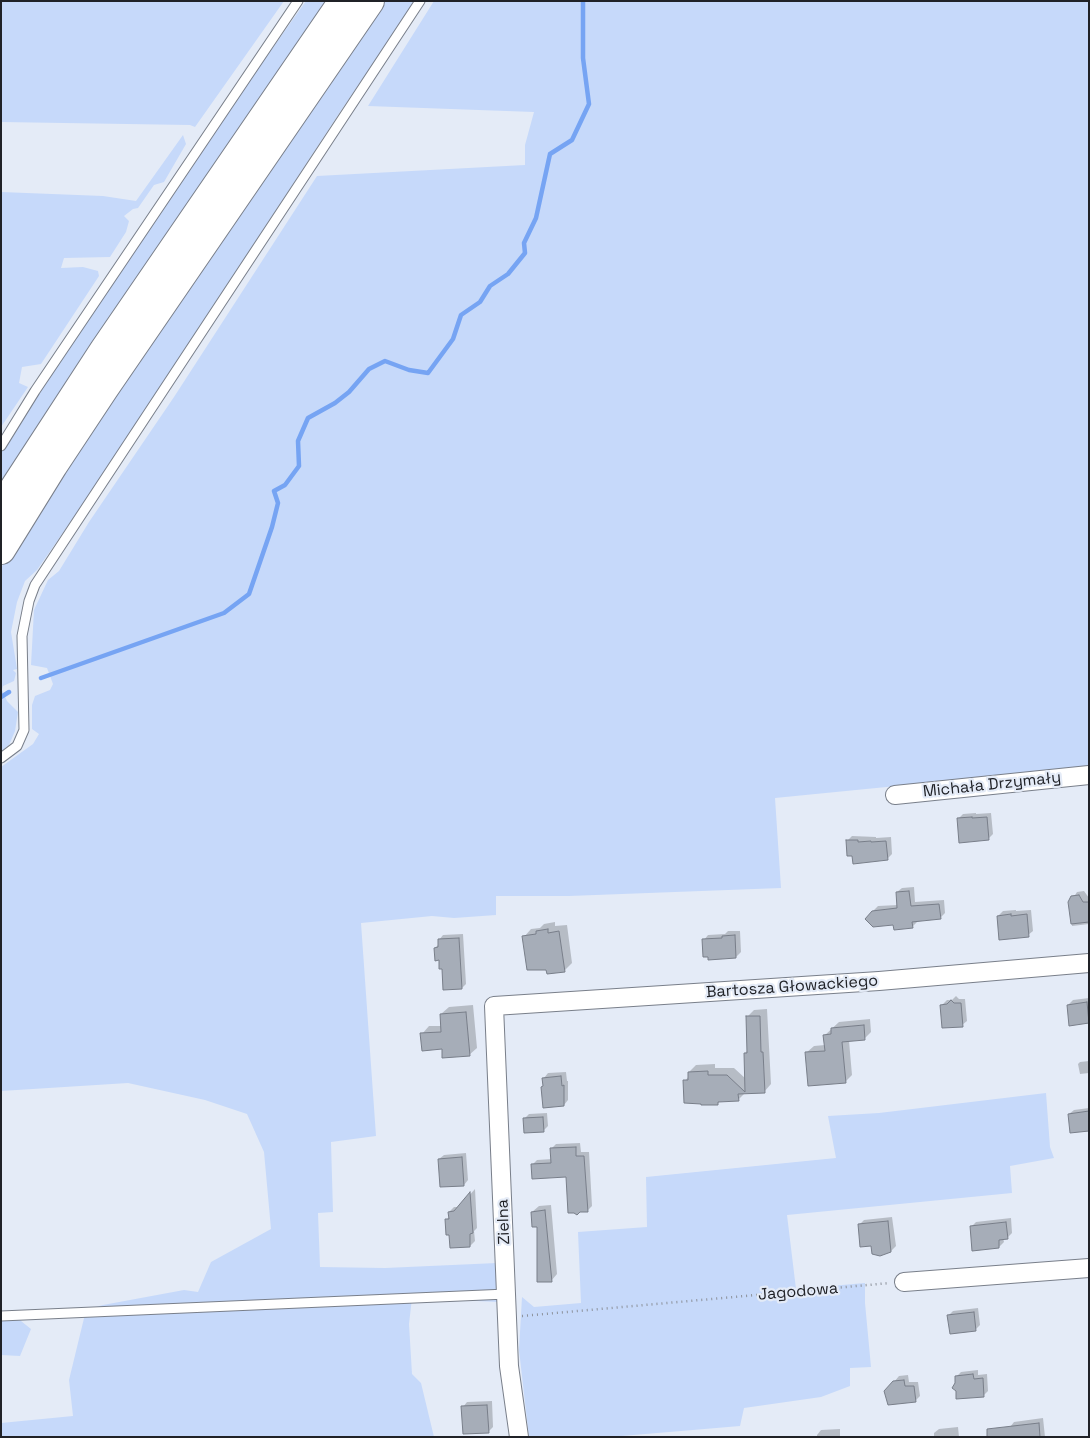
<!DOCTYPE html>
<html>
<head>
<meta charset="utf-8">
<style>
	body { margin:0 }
	#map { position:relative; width:1090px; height:1438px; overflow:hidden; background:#e4ebf7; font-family:"Space Grotesk",sans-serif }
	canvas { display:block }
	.frame { position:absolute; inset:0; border:2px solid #202227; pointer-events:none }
</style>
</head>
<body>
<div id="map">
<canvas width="1090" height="1438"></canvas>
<div class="frame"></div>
</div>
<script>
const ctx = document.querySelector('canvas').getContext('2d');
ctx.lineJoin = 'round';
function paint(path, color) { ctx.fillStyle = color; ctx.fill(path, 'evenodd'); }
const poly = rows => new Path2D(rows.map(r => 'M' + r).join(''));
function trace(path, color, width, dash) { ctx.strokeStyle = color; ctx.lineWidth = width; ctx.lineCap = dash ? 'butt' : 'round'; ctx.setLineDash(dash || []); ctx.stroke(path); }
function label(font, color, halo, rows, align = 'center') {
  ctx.font = font + ' "Space Grotesk",sans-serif'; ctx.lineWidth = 4.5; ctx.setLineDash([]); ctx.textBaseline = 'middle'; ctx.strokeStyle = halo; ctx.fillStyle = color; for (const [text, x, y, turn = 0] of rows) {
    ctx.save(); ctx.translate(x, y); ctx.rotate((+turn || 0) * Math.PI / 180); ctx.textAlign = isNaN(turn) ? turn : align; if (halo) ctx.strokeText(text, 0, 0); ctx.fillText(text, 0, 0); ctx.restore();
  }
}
paint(poly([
	[1,1,284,1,195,127,190,125,1,122],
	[306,1,331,1,1,491,1,450,259,67],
	[380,1,416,1,342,109,110,465,37,570,25,581,17,602,11,632,17,669,13,670,16,673,14,681,3,686,2,690,7,701,18,712,15,731,9,745,1,752,1,568,55,479],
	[434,1,1089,1,1089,767,775,798,781,888,569,896,496,896,496,915,454,918,432,916,361,923,376,1136,331,1142,333,1212,318,1213,320,1267,385,1268,497,1263,498,1302,412,1298,409,1324,412,1374,421,1383,434,1437,1,1437,1,1423,73,1416,69,1380,86,1310,103,1305,184,1290,198,1292,211,1262,271,1229,264,1152,247,1114,205,1100,128,1083,1,1091,1,767,33,744,39,734,32,729,32,705,35,696,50,690,53,684,47,668,31,665,34,610,48,580,59,571,89,522,174,397,317,176,525,165,525,145,534,112,368,106],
	[183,135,186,144,164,182,154,185,138,208,133,209,124,216,129,221,126,232,110,257,64,258,61,268,83,267,98,271,99,276,41,364,22,367,19,383,28,387,1,427,1,192,103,196,136,201],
	[1046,1093,1050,1147,1054,1158,1010,1166,1012,1193,787,1215,796,1289,865,1283,865,1303,871,1367,850,1368,850,1386,821,1397,744,1408,740,1426,610,1437,529,1437,519,1350,522,1297,534,1307,581,1303,578,1232,647,1227,646,1177,836,1158,828,1116,879,1113],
	[1,1317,16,1317,31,1329,20,1356,1,1355]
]), '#c6d9fa');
paint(poly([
	[976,813,976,814,991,813,993,834,988,839,958,819,963,814],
	[852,836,876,837,876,838,891,837,892,854,887,859,853,855,847,841],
	[914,887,915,902,944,900,945,913,940,918,917,920,917,922,912,927,894,923,872,912,878,906,898,905,897,892,902,888],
	[1084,891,1089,898,1089,924,1072,926,1070,903,1077,892],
	[1016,910,1016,911,1031,910,1033,931,1028,935,998,916,1003,911],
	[555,922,555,926,567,925,572,963,564,971,524,937,531,929,540,928,544,924],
	[728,931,740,931,741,952,736,957,704,940,708,935,725,934],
	[463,934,466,984,462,988,443,968,435,948,439,944,439,940,443,935],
	[956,996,959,999,965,999,967,1021,962,1025,942,1005,947,1000,952,1000],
	[1089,998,1089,1022,1068,1005,1073,1000],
	[473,1005,477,1048,469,1055,443,1048,422,1034,429,1026,442,1026,441,1014,449,1007],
	[767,1009,771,1084,764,1092,746,1092,738,1100,721,1100,717,1104,685,1081,689,1076,689,1072,696,1065,715,1064,715,1068,734,1068,746,1079,745,1053,749,1049,747,1017,754,1010],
	[870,1019,871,1032,864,1039,849,1041,852,1075,845,1082,806,1053,814,1046,825,1045,824,1036,839,1022],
	[1089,1061,1089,1073,1080,1074,1078,1064,1080,1062],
	[566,1072,567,1081,568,1081,568,1100,564,1105,544,1085,544,1078,548,1073],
	[1089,1108,1089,1129,1069,1114,1074,1110],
	[547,1113,548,1126,543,1131,524,1119,529,1114],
	[580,1143,581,1152,589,1152,592,1206,587,1211,567,1176,532,1165,537,1160,552,1159,551,1149,556,1144],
	[466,1153,468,1180,464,1185,439,1159,444,1155],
	[475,1189,477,1228,474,1231,475,1241,470,1246,446,1220,450,1216,449,1212,454,1207,459,1207],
	[551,1205,557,1274,551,1281,539,1225,532,1212,539,1206],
	[892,1217,896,1246,891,1251,873,1244,859,1225,864,1220],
	[1011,1218,1012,1233,1007,1238,1003,1238,1004,1242,999,1247,971,1227,976,1222],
	[978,1308,980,1325,975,1330,949,1315,953,1311],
	[978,1370,978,1375,987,1374,988,1391,984,1395,957,1390,956,1377,961,1372],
	[908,1375,909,1382,918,1382,920,1396,915,1401,894,1382,899,1376],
	[492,1401,493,1427,488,1432,463,1407,467,1402],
	[1043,1418,1045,1437,1008,1437,1010,1427,1014,1422],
	[958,1427,959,1437,934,1437,934,1433,939,1429],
	[840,1429,840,1437,817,1437,817,1435,821,1430]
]), '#0003');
trace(poly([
	[41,678,224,613,249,594,272,527,278,503,274,491,285,485,299,466,298,441,308,418,335,403,349,392,369,369,385,361,409,370,428,373,453,339,461,315,480,302,490,286,508,274,525,253,524,243,536,218,550,154,572,140,589,104,583,58,583,1],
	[1,697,9,692]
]), '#76a4f3', 4.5);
const building = poly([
	[972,817,972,818,987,817,989,840,959,843,957,818,972,817],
	[846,840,858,840,858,842,871,841,871,842,886,841,888,860,853,864,852,856,847,856,846,840],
	[909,891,911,906,939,904,941,919,912,922,913,928,894,930,893,925,873,927,865,919,872,911,897,908,896,892,909,891],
	[1079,895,1083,902,1089,902,1089,922,1071,924,1068,902,1071,896,1079,895],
	[1011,914,1011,916,1027,914,1029,937,999,940,997,916,1011,914],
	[548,929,548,933,559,931,565,972,547,974,546,970,527,970,522,936,536,934,536,931,548,929],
	[735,935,736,958,708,960,708,957,703,957,702,939,722,938,722,936,735,935],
	[459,938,462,989,443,990,442,969,439,969,439,960,435,961,434,948,438,947,438,939,459,938],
	[951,1000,954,1003,961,1003,963,1027,942,1028,940,1005,947,1004,951,1000],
	[1087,1002,1089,1023,1069,1026,1067,1005,1087,1002],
	[466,1012,470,1056,442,1058,442,1049,422,1051,420,1033,441,1032,440,1014,466,1012],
	[746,1016,760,1016,761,1052,763,1052,765,1093,738,1094,739,1101,718,1102,718,1105,701,1105,701,1104,684,1103,683,1080,688,1080,688,1072,708,1071,708,1075,727,1075,745,1092,744,1053,747,1053,746,1016],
	[864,1025,865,1040,842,1042,846,1083,808,1086,805,1052,825,1051,823,1035,831,1034,831,1028,864,1025],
	[561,1076,562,1086,564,1085,564,1106,543,1108,541,1087,543,1086,542,1078,561,1076],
	[1089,1111,1089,1131,1070,1133,1068,1114,1089,1111],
	[543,1117,544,1132,524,1133,523,1118,543,1117],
	[576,1147,576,1156,584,1156,588,1212,580,1212,577,1215,574,1213,568,1213,566,1177,532,1179,531,1164,551,1163,550,1148,576,1147],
	[462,1157,464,1186,440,1187,438,1159,462,1157],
	[470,1192,473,1233,470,1234,470,1247,450,1248,449,1235,446,1235,445,1219,449,1219,448,1212,454,1211,470,1192],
	[545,1210,549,1252,552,1282,537,1282,537,1227,532,1227,531,1212,545,1210],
	[888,1221,891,1252,880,1256,872,1254,871,1246,860,1247,858,1224,888,1221],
	[1006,1222,1008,1239,999,1240,999,1248,972,1251,970,1226,1006,1222],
	[974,1312,976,1331,950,1334,947,1315,974,1312],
	[973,1374,974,1379,983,1378,984,1397,956,1399,956,1391,952,1388,955,1383,955,1376,973,1374],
	[904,1380,905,1386,914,1386,916,1402,888,1405,884,1391,893,1381,904,1380],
	[487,1405,489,1433,463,1434,461,1406,487,1405],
	[1039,1423,1040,1437,987,1437,987,1429,1039,1423]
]);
paint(building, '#a6adb8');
trace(building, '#787e89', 1);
const lane = poly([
	[1,446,35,391,298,1],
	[1,758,17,746,24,730,22,636,29,601,35,585,420,1],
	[1,1316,507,1294]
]);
const street = poly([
	[895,795,1089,775],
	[904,1282,1089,1268],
	[519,1437,509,1366,494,1006,879,981,1089,963]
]);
const primary = poly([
	[1,508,104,350,343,1],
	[1,550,53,466,104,389,370,1]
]);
trace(lane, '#797f8a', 11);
trace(street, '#797f8a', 20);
trace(primary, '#797f8a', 30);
trace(poly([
	[522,1316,890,1283]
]), '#8c919a', 2.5, [1, 4]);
trace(lane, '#fff', 9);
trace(street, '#fff', 18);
trace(primary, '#fff', 28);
label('16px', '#202227', '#e4ebf7', [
	["Michała Drzymały",992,785,-6],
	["Bartosza Głowackiego",792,987,-4],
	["Zielna",504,1222,-92],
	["Jagodowa",798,1292,-5]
]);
</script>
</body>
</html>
